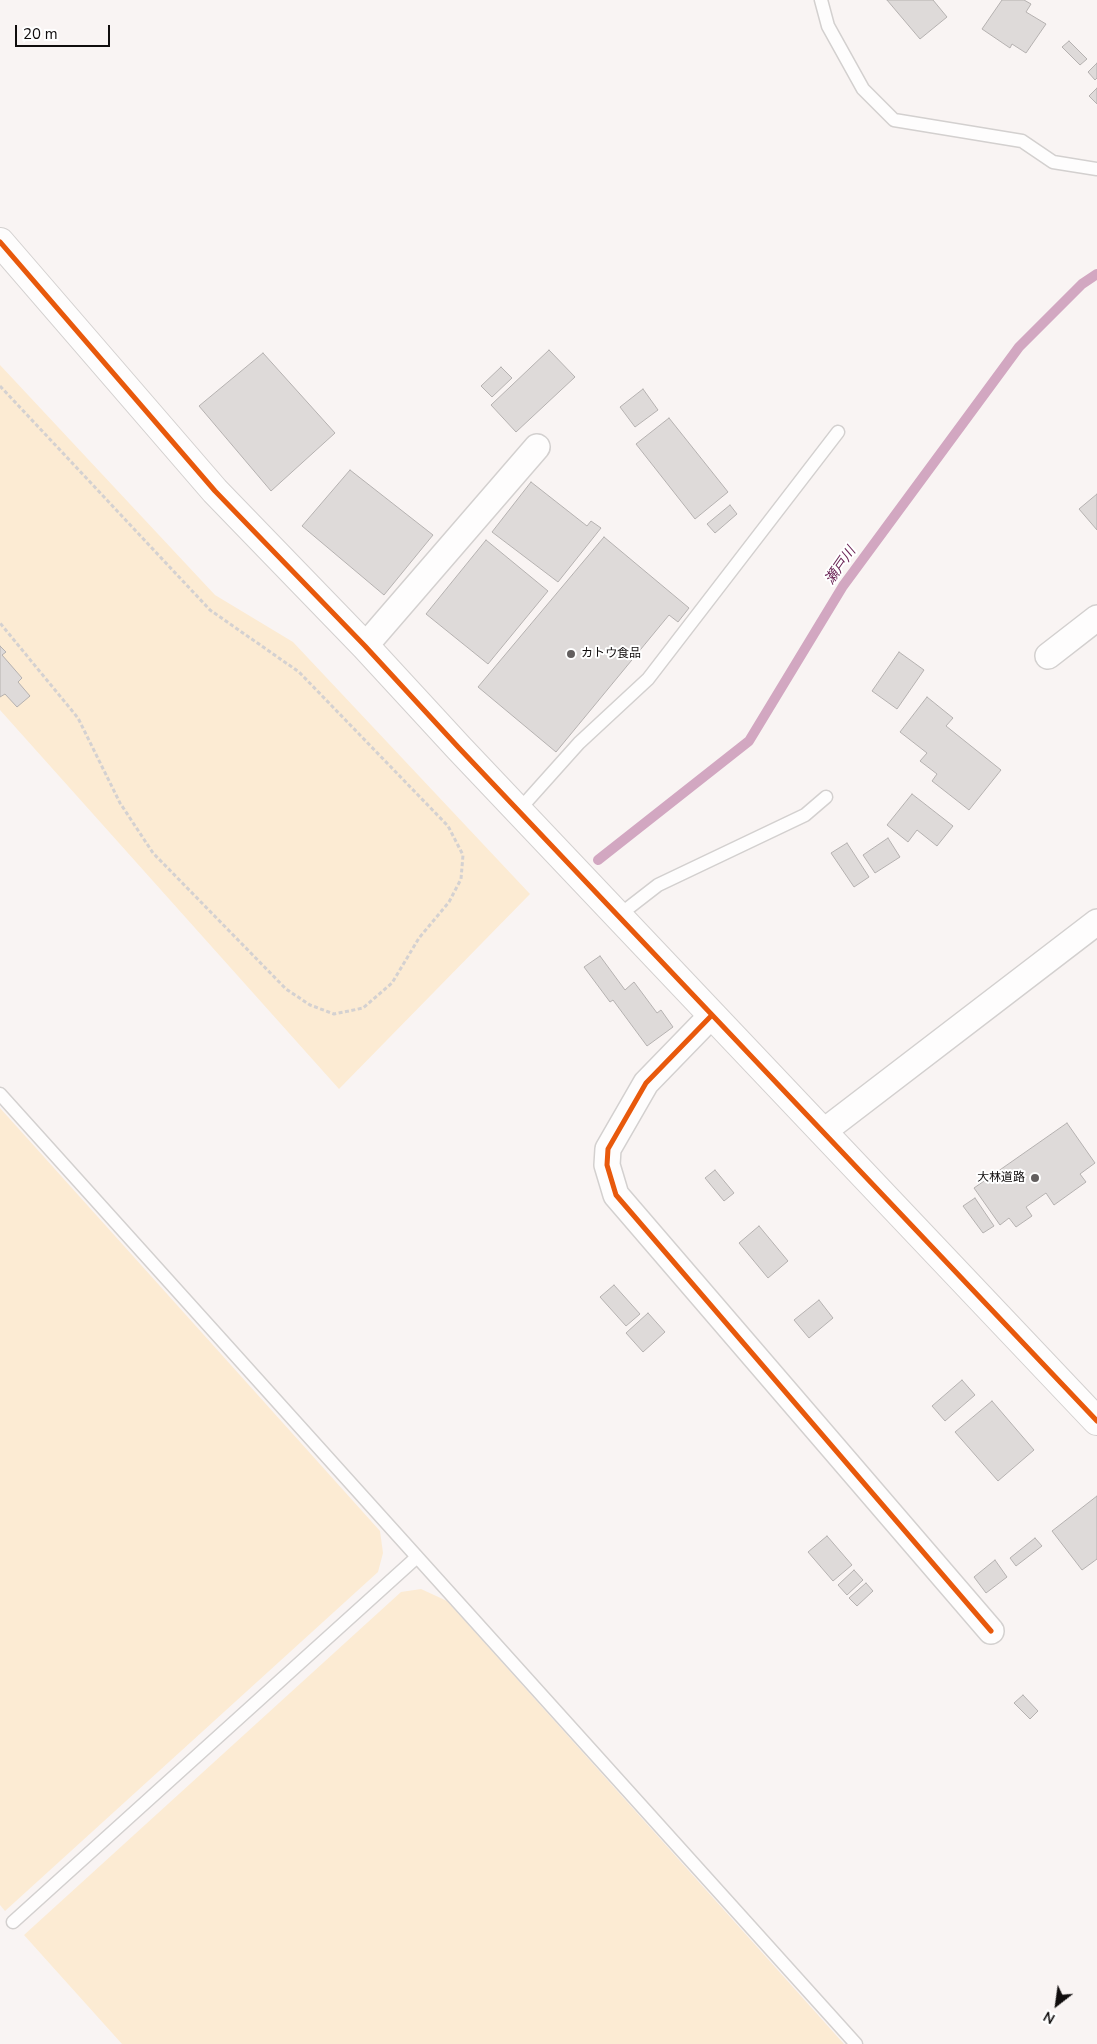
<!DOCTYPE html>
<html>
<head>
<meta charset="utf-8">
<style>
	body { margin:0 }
	#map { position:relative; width:1097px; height:2044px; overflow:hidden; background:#f9f4f3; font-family:"Nunito Sans",sans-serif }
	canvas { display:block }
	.north { position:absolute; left:1032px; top:1979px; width:50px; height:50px; -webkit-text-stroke:4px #fff; paint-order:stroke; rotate:210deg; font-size:14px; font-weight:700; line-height:20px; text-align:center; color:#100d0d }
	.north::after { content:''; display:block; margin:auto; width:18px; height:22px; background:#100d0d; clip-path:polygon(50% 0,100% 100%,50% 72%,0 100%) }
	.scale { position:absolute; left:15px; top:25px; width:95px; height:22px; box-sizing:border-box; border:2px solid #100d0d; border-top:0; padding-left:6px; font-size:15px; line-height:18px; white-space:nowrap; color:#100d0d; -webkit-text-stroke:4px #fff; paint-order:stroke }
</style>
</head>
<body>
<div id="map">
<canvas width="1097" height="2044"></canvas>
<div class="north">N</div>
<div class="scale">20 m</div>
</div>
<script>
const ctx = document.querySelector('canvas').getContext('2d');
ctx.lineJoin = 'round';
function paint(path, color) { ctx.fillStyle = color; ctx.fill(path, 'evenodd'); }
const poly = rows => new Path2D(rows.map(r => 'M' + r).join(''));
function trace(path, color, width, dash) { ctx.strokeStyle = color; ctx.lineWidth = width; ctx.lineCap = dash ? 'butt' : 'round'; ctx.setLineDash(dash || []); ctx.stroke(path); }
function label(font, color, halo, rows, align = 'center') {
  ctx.font = font + ' "Nunito Sans","Noto Sans JP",sans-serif'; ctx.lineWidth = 4; ctx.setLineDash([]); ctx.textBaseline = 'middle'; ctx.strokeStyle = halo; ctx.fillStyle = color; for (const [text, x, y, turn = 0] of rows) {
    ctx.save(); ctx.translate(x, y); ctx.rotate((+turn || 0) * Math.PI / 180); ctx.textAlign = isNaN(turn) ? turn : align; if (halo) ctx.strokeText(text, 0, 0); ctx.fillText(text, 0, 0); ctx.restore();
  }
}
paint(poly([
	[0,365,215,595,293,642,530,894,339,1089,0,710],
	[0,1108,380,1531,383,1553,378,1572,5,1911,0,1905],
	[421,1589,447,1601,844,2044,122,2044,24,1935,401,1592]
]), '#fcebd3');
trace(poly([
	[598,860,749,741,843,586,1019,347,1082,284,1097,274]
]), '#d2a7c1', 10);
const building = poly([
	[887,0,933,0,947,17,920,39,887,0],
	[1002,0,1024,0,1031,4,1026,12,1046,24,1026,53,1012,44,1010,48,982,29,1002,0],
	[1069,41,1087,59,1080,65,1062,47,1069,41],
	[1097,63,1097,78,1095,80,1088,72,1097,63],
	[1097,88,1097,104,1089,96,1097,88],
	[549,350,575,377,516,432,491,405,549,350],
	[263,353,335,433,271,491,199,406,263,353],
	[501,367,512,378,492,397,481,386,501,367],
	[643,389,658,410,635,427,620,407,643,389],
	[669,418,728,492,695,519,636,444,669,418],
	[350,470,433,535,384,595,302,526,350,470],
	[531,482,587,526,591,521,601,528,558,582,492,532,531,482],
	[1097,494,1097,530,1079,509,1097,494],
	[730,505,737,514,715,533,707,524,730,505],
	[604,537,689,608,678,622,669,615,556,752,478,687,604,537],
	[486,540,548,591,488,664,426,614,486,540],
	[0,646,6,652,2,655,22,678,18,682,30,696,17,707,5,694,0,697,0,646],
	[899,652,924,670,897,709,872,691,899,652],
	[927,697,953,718,946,726,1001,770,969,810,932,781,937,774,920,761,927,753,900,732,927,697],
	[912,794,953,826,937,846,917,830,908,842,887,825,912,794],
	[888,838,900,857,875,873,863,855,888,838],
	[847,843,869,877,854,887,831,853,847,843],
	[600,956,625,990,634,982,657,1013,661,1010,673,1027,647,1046,613,1000,610,1002,584,967,600,956],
	[1067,1123,1095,1163,1080,1174,1086,1182,1054,1205,1046,1193,1026,1207,1032,1216,1016,1227,1009,1218,1000,1225,974,1188,1067,1123],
	[715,1170,734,1193,724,1201,705,1178,715,1170],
	[975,1198,994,1226,983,1233,963,1206,975,1198],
	[759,1226,788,1261,768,1278,739,1243,759,1226],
	[614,1285,640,1314,626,1326,600,1297,614,1285],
	[819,1300,833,1318,809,1338,794,1320,819,1300],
	[648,1313,665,1332,643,1352,626,1333,648,1313],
	[962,1380,975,1395,945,1421,932,1406,962,1380],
	[992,1401,1034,1450,998,1481,955,1432,992,1401],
	[1097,1496,1097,1559,1082,1570,1052,1531,1097,1496],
	[827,1536,852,1565,833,1581,808,1552,827,1536],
	[1035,1538,1042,1546,1016,1566,1010,1558,1035,1538],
	[995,1560,1007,1577,986,1593,974,1577,995,1560],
	[854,1570,863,1580,847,1595,838,1585,854,1570],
	[866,1583,873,1591,857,1606,849,1598,866,1583],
	[1023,1695,1038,1711,1030,1719,1014,1703,1023,1695]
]);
paint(building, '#dedad9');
trace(building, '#b5b1b0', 1);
const lane = poly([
	[821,0,828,26,863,89,894,120,1022,141,1053,162,1097,169],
	[519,810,579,743,648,679,838,432],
	[618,916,658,885,805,815,826,797],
	[0,1094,856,2044],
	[13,1922,417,1557]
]);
const street = poly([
	[365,646,537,447],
	[1048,656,1097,618],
	[712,1015,646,1083,608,1149,607,1165,616,1195,991,1631],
	[823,1132,1097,922]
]);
const secondary = poly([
	[0,242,215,491,365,646,459,748,1097,1421]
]);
trace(lane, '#d3d0cf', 15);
trace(street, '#d3d0cf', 28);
trace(secondary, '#d3d0cf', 30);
trace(poly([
	[0,386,210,610,299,672,448,826,463,855,461,879,449,902,419,938,392,983,363,1008,334,1014,310,1005,286,989,153,853,120,803,78,718,0,623]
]), '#d4d1d1', 3, [4, 2.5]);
trace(lane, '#fefdfd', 12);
trace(street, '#fefdfd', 25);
trace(secondary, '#fefdfd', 28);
trace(poly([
	[0,242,215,491,365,646,459,748,1097,1421],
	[712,1015,646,1083,608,1149,607,1165,616,1195,991,1631]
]), '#e8590c', 5);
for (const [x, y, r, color] of [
	[571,654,5,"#625e5e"],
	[1035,1178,5,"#625e5e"]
]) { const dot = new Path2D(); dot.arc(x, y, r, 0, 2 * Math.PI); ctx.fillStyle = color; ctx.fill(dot); trace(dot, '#fff', 2); }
label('12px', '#100d0d', '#fff', [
	["カトウ食品",581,654],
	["大林道路",1025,1178,"right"]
], 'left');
label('italic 14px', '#6a2455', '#fff', [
	["瀬戸川",841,566,-55]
]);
</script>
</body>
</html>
